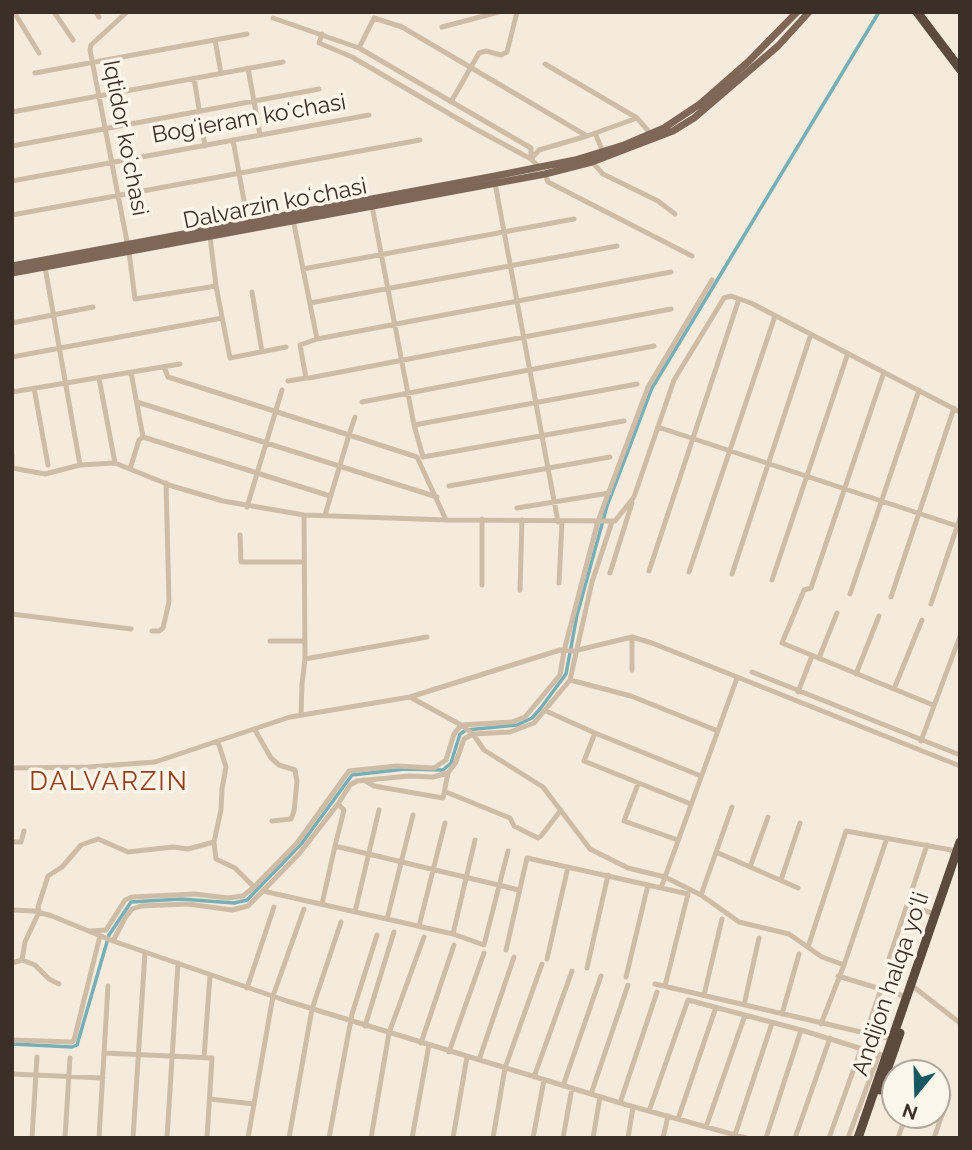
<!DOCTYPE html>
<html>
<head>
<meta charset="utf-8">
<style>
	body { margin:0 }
	#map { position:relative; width:972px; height:1150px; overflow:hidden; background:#f5ebdd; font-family:Raleway,sans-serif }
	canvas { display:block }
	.frame { position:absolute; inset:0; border:14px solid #3b2f28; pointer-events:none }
	.north { position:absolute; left:881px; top:1059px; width:70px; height:70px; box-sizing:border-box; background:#fcf5ea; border:2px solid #afa69c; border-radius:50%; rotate:199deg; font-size:19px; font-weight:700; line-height:28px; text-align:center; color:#3b2f28 }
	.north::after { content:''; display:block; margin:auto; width:24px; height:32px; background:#185862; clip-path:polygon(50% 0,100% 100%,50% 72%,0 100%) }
</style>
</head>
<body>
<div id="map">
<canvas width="972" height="1150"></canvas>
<div class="frame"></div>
<div class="north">N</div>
</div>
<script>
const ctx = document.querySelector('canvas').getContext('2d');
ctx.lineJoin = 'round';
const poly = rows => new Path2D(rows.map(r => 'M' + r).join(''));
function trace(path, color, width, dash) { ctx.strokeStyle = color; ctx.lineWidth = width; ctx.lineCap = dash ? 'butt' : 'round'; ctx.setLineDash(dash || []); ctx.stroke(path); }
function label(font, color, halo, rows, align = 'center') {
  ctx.font = font + ' Raleway,sans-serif'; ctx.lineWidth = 7; ctx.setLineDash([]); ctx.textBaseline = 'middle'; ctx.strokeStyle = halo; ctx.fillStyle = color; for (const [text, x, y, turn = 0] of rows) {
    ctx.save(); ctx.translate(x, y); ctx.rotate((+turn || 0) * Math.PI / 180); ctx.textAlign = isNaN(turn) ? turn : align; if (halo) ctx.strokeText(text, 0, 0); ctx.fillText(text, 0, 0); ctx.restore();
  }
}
trace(poly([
	[12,1044,72,1047,77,1045,109,935,131,902,181,899,234,903,247,900,302,843,352,775,405,769,443,770,451,763,460,734,466,730,517,725,532,718,540,709,566,674,577,615,607,506,652,388,879,12]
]), '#78afb6', 3.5);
trace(poly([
	[14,12,39,53],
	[54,12,73,40],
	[96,12,99,17],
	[127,12,91,45,90,50,129,252,135,299,216,286],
	[273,18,359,48,531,148,531,159],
	[442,27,499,12],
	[322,34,319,43,352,57,472,127,531,159,539,167],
	[215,40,221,73],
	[359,48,374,18,402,27,587,136,539,150,531,159],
	[545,64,637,118],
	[248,68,260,135],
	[35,73,247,34],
	[194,78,205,146],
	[451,102,479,53,486,51,501,55,507,52,517,12],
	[12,112,283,62],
	[595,133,603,152],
	[587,136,637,118,651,134],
	[233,140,248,223],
	[12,146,319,89],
	[592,162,603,174,658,201,675,214],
	[545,174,548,182,692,256],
	[12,181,369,115],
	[495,183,558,522],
	[372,206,414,425,423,457,624,421],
	[12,215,420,140],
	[293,219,317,339],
	[210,236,216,286,230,358,286,347],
	[45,267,80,465],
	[303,269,574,219],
	[671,272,317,339,300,345,306,378,309,378,671,309],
	[252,292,262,352],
	[310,303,617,246],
	[12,323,93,307],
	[12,357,222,318],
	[164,367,168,377,349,435,355,417],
	[884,372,811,588,804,590,782,643,933,705],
	[99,378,115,463],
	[288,381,306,378],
	[34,388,48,465],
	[12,392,180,364],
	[137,402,437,497],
	[362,402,654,346],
	[414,425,637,384],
	[658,427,957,526],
	[143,437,330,496],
	[12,455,12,468],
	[12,468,45,474,80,465,115,463,172,486,223,501,304,515,446,520,615,521,634,497,674,380,724,298,731,296,751,303,960,412],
	[130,469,139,440,143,437,131,372],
	[449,486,610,457],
	[247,507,282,390],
	[517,508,609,493],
	[325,515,349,435,417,457,446,520],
	[240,535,241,562,304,562],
	[649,571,739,299],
	[689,572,775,316],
	[610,573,632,503],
	[732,574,811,334],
	[772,580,848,353],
	[559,583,562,522],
	[482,585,482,519],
	[520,590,522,520],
	[850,594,919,390],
	[891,597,954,408],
	[931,604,960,518],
	[12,614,131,629],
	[152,631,159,631,163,628,169,602,166,483],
	[632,637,632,670],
	[270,641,305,641],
	[819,658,837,613],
	[305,659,427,637],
	[752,672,960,755],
	[856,674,879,616],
	[570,680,631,696,718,731],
	[894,689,922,620],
	[798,692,812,656],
	[410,697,461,725,473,734,484,750,543,787,590,849,628,868,665,877,701,895,739,922,789,934,822,957,844,965,821,1024],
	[546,711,595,733],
	[301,715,302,684,305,659,304,515],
	[255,730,271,758,279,765,295,770,297,782,294,811,291,819,272,821],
	[921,741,960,636],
	[12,768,88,767,155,762,290,717,410,697,560,650,574,651,632,637,652,643,960,766],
	[364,780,374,786,443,798,448,773,456,762,464,739,473,734,510,732,534,723,570,680,592,582,612,522],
	[638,784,624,821,678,840],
	[446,792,510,818,514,826,538,838,541,836,561,810],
	[338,804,350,785,357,781,409,776,433,777,448,773],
	[691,804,584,761,595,733,701,776],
	[12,842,21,842,24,831],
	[716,852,798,888],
	[750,867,768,817],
	[781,880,800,823],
	[254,887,297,843,349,771,396,766,434,768,446,760,454,734,461,725,512,722,525,717,560,675,564,651,598,521,648,387,712,280],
	[661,888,737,678],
	[263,891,453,934,484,945,508,851],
	[701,895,732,807],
	[322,904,335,846,519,890],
	[907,905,935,914],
	[12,910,34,911,52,916,113,941,287,1001,627,1105,746,1138],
	[355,912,379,810],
	[387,919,413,815],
	[419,926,445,823],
	[91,931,106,930,125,900,132,897,194,894,228,898,243,896,254,887,235,868,216,859,214,842,221,810,222,789,226,767,218,742],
	[453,934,475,840],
	[113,941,125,918,132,909,141,906,188,904,232,910,248,906,299,854,338,804,344,810,335,846],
	[808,947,846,831,957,851],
	[506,950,527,858,648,885],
	[547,959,568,867],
	[889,959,927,845],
	[22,960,35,965,49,979,59,984],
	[12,963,22,960,25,942,39,912,38,907,48,876,62,867,81,845,98,839,128,852,173,847,188,849,214,842],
	[844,965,887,838],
	[587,968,608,875],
	[838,976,907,997],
	[626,977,648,885,688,894,665,986],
	[655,984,891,1039],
	[247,988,274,907],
	[915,988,960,1023],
	[704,995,722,919],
	[744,1005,759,938],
	[782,1014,799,954],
	[365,1026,394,932],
	[865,1035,881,989],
	[12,1040,72,1042,74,1040,100,936],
	[421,1043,454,945],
	[449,1052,484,953],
	[104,1053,212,1058,207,1138],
	[204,1058,210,975],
	[479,1060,514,957],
	[12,1074,103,1078],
	[534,1077,572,971],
	[563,1086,601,976],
	[591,1094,628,985],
	[210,1099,254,1104],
	[620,1103,657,992],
	[649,1111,688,1000,801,1030],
	[678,1119,716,1007],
	[706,1127,745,1015],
	[735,1135,772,1023],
	[32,1138,37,1057],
	[65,1138,70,1058],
	[99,1138,108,986],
	[133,1138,145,952],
	[167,1138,178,963],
	[248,1138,273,996,304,909],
	[289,1138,312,1009,341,922],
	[329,1138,352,1014,377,935],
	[371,1138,389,1033,424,937],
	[412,1138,429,1045],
	[453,1138,467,1057],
	[493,1138,505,1068,542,964],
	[533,1138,544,1080],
	[563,1138,572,1088],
	[593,1138,600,1097],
	[628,1138,633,1107],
	[663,1138,668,1116],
	[766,1138,801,1030,885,1056],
	[795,1138,830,1038],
	[829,1138,861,1049],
	[848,1138,879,1054],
	[898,1138,906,1115],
	[934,1138,949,1095]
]), '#cfbca7', 5);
trace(poly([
	[12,266,495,176,575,160,624,145,664,128,700,104,748,62,797,12],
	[12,273,545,174,592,162,673,131,694,118,778,46,809,12]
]), '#7e6757', 7);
trace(poly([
	[917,12,960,69],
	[880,1090,900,1033],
	[858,1138,960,842]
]), '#5d4a3e', 9);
label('23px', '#3b2f28', '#fcf5ea', [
	["Bogʻieram koʻchasi",249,119,-10],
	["Iqtidor koʻchasi",125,138,79],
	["Dalvarzin koʻchasi",275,204,-11],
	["Andijon halqa yo‘li",891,984,-71]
]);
ctx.letterSpacing = '2px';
label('26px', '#943d17', '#fcf5ea', [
	["DALVARZIN",109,782]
]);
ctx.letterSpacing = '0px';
</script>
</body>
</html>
